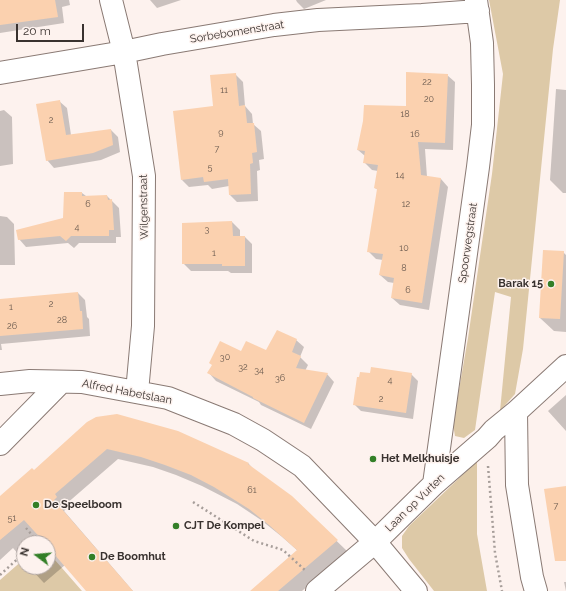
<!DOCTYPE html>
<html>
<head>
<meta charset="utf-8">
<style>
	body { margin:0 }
	#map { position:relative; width:566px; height:591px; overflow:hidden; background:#fdf2ee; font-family:Raleway,sans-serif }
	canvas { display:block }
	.north { position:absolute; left:16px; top:535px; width:40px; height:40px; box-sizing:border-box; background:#fdf2ee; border:1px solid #afa5a2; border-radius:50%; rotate:286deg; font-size:11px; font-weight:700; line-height:16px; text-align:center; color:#39322f }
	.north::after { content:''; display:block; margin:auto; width:14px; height:18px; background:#337f27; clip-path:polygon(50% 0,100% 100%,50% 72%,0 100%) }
	.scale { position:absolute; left:16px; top:24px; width:68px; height:18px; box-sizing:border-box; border:2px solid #39322f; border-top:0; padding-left:5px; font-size:12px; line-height:14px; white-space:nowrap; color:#39322f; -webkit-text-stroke:3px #fdf2ee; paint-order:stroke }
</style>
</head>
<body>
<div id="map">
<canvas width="566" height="591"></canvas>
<div class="north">N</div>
<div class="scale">20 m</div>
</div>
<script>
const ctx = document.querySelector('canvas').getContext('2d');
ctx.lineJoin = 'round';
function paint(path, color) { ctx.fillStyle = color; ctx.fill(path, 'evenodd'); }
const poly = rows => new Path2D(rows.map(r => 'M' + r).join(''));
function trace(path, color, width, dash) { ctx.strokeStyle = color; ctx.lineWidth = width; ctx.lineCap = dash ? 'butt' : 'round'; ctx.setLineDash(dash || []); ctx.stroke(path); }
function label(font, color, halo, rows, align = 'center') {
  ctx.font = font + ' Raleway,sans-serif'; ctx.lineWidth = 3; ctx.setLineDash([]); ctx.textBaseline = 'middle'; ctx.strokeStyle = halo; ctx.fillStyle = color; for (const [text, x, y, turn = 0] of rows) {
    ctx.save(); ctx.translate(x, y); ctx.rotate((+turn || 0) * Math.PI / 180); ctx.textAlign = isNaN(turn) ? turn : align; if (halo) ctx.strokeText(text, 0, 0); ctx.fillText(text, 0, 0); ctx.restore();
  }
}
paint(poly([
	[489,0,560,0,553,49,523,349,515,394,500,411,511,297,495,292,475,430,464,438,455,436,453,424,468,338,492,174,503,74],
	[477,461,477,534,487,591,434,591,409,559,402,548,402,536,409,526],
	[48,552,82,591,0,591,0,580,24,559,24,567,48,567]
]), '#ddc9a7');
paint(poly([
	[0,0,69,0,70,5,62,7,64,23,0,33],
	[150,0,181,0,157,8],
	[296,0,326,0,304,9,297,2],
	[235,74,243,82,245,106,252,114,253,124,261,131,264,159,259,160,260,170,257,171,258,201,237,202,230,195,229,186,212,189,208,185,189,187,182,180,214,107],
	[447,75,455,82,453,150,425,149,427,177,441,179,448,187,429,310,400,305,392,298,394,283,388,282,380,275,383,260,376,259,368,251,378,190,375,188,378,171,372,170,364,162,365,156,358,150,407,107],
	[556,89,566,90,566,193,563,193,550,180],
	[59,101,67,108,71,135,111,130,118,137,120,152,101,160,54,168,47,160],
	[4,110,12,117,13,164,0,166,0,111],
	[82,193,86,196,107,196,119,208,121,237,116,237,116,243,79,243,74,248,68,243,26,247,19,239,64,218],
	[0,216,7,217,14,224,15,265,0,265],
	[232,222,240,230,240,237,245,237,252,244,252,273,231,273,228,271,191,271,183,263],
	[563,252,566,255,566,332,554,331,540,318],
	[78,293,85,300,87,317,89,319,90,336,1,344,2,350,0,350,0,300],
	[296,340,304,347,300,357,308,365,305,371,327,374,334,382,311,429,261,405,259,402,216,381,209,373,241,353,267,352],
	[411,374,418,381,413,419,361,411,354,404],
	[566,395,566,431,548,411],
	[88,423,248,463,256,472,291,497,347,551,302,591,252,591,298,551,281,536,261,520,237,504,202,486,176,475,153,467,118,459,65,505,67,508,64,511,133,591,87,591,65,565,44,583,29,567,48,567,48,543,24,543,24,561,13,548,0,560,0,501],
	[564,582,566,582,566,591]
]), '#0003');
paint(poly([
	[0,0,55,0,58,17,0,25],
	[406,72,448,74,445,143,418,142,421,175,441,178,422,303,391,298,394,278,379,275,383,254,367,252,377,189,374,188,378,165,363,163,365,151,357,150,363,121,364,105,406,106],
	[236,73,239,106,245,105,247,123,254,123,257,152,252,153,253,163,250,164,251,194,229,195,228,179,204,182,203,177,181,180,173,111,213,106,210,75],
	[60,100,66,135,111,129,113,145,93,153,46,161,36,104],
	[64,192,82,192,82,196,107,195,108,200,112,199,114,230,109,230,109,236,71,236,66,241,60,236,18,240,16,230,63,218],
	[232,221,233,236,245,236,245,266,222,266,222,264,182,264,182,223],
	[543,250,564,251,560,319,539,318],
	[78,292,80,311,82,311,83,329,0,336,0,299],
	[277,330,297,339,292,352,301,356,296,368,328,373,304,423,253,398,253,397,207,373,212,365,209,363,220,341,241,351,246,341,266,350],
	[371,367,412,373,406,413,353,405,357,377,359,377,360,372,370,373],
	[117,414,178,431,249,463,248,464,292,496,338,540,278,591,250,591,297,550,269,525,249,509,214,487,191,475,165,465,141,457,107,449,55,494,57,497,54,500,133,591,86,591,48,547,48,543,45,543,24,520,0,540,0,496,32,468,34,470,87,422,96,417],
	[566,486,566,561,555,561,544,489]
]), '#fbd1af');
const minor = poly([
	[111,0,124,52,144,176,143,326,137,392],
	[0,73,124,52,162,44,274,25,318,20,422,15,478,11],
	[0,384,30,381,82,382,168,398,234,424,263,440,302,466,375,542,416,591],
	[516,412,517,485,532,577,536,591],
	[0,444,61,382],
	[434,484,478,167,483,125,483,85,482,43,476,0],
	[317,591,375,542,434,484,487,438,494,430,516,412,566,366]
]);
trace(minor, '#8a7a74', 24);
trace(poly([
	[488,466,495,553,502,591],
	[193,502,254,541,283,550,306,571],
	[26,528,37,541,36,543],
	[0,575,24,553]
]), '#a79e9a', 2.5, [2, 3]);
trace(minor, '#fff', 22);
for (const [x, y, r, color] of [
	[551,284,4,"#337f27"],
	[373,459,4,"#337f27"],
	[36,505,4,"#337f27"],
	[176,526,4,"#337f27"],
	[92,557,4,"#337f27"]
]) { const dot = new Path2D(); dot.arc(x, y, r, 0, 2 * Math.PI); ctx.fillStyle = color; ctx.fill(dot); trace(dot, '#fdf2ee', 1.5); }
label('9px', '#6a5a4f', null, [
	["22",427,82],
	["11",224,90],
	["20",429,99],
	["18",405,114],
	["2",51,120],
	["9",221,132],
	["16",415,134],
	["7",217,149],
	["5",210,167],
	["14",400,175],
	["6",88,204],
	["12",406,204],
	["4",77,227],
	["3",207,229],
	["10",404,248],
	["1",214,253],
	["8",404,268],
	["6",408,290],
	["2",51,304],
	["1",11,307],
	["28",62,320],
	["26",12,326],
	["30",225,357],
	["32",243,367],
	["34",259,370],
	["36",280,378],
	["4",390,380],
	["2",381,399],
	["61",252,490],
	["7",556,506],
	["51",12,518]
]);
label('11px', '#39322f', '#fdf2ee', [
	["Sorbebomenstraat",237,32,-9],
	["Wilgenstraat",144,207,-91],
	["Spoorwegstraat",468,243,-82],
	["Alfred Habetslaan",127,392,11],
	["Laan op Vurten",415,503,-44]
]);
label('bold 11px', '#39322f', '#fdf2ee', [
	["Barak 15",543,284,"right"],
	["Het Melkhuisje",381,459],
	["De Speelboom",44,505],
	["CJT De Kompel",184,526],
	["De Boomhut",100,557]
], 'left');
</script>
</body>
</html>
